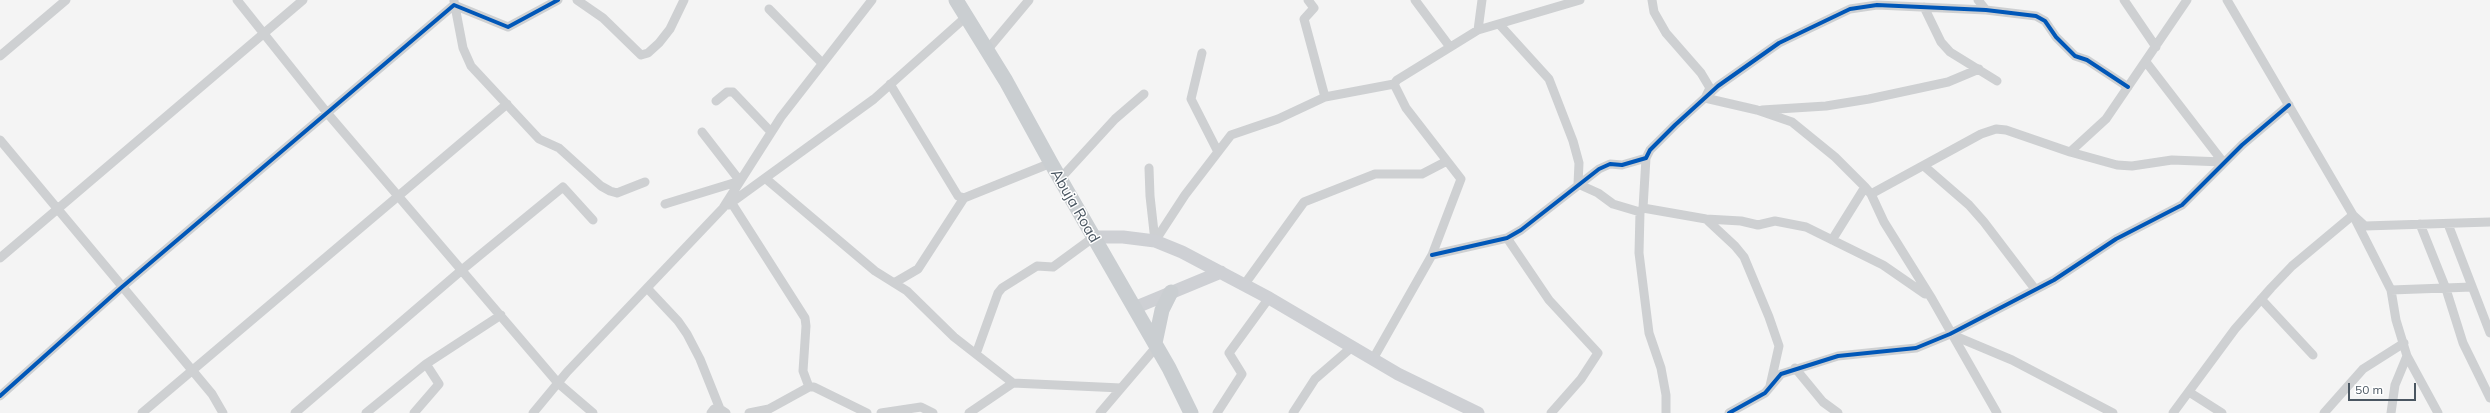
<!DOCTYPE html>
<html>
<head>
<meta charset="utf-8">
<style>
	body { margin:0 }
	#map { position:relative; width:2490px; height:413px; overflow:hidden; background:#f4f4f4; font-family:Mulish,sans-serif }
	canvas { display:block }
	.scale { position:absolute; left:2348px; top:383px; width:68px; height:18px; box-sizing:border-box; border:2px solid #4a5661; border-top:0; padding-left:5px; font-size:12px; line-height:14px; white-space:nowrap; color:#4a5661; -webkit-text-stroke:3px #fff; paint-order:stroke }
</style>
</head>
<body>
<div id="map">
<canvas width="2490" height="413"></canvas>
<div class="scale">50 m</div>
</div>
<script>
const ctx = document.querySelector('canvas').getContext('2d');
ctx.lineJoin = 'round';
const poly = rows => new Path2D(rows.map(r => 'M' + r).join(''));
function trace(path, color, width, dash) { ctx.strokeStyle = color; ctx.lineWidth = width; ctx.lineCap = dash ? 'butt' : 'round'; ctx.setLineDash(dash || []); ctx.stroke(path); }
function label(font, color, halo, rows, align = 'center') {
  ctx.font = font + ' Mulish,sans-serif'; ctx.lineWidth = 3; ctx.setLineDash([]); ctx.textBaseline = 'middle'; ctx.strokeStyle = halo; ctx.fillStyle = color; for (const [text, x, y, turn = 0] of rows) {
    ctx.save(); ctx.translate(x, y); ctx.rotate((+turn || 0) * Math.PI / 180); ctx.textAlign = isNaN(turn) ? turn : align; if (halo) ctx.strokeText(text, 0, 0); ctx.fillText(text, 0, 0); ctx.restore();
  }
}
trace(poly([
	[237,0,328,114,558,383,593,413],
	[577,0,603,18,641,55,648,53,659,43,670,29,684,0],
	[1308,0,1314,8,1304,19,1325,97],
	[1415,0,1450,47],
	[1652,0,1654,12,1666,33,1701,73,1710,88,1706,96],
	[1978,0,1986,10],
	[2124,0,2156,47],
	[2227,0,2353,215,2391,290,2396,320,2407,356,2395,385,2391,413],
	[454,1,463,48,471,66,539,139,559,148,601,186,610,191,617,193,645,182],
	[1924,7,1941,42,1950,52,1997,81],
	[769,9,822,63],
	[1499,24,1549,79,1573,141,1579,163,1578,184,1598,193,1613,204,1640,212],
	[1478,30,1482,0],
	[988,49,1029,0],
	[1202,53,1191,99,1218,152],
	[0,56,66,0],
	[2146,62,2223,162],
	[890,84,958,196,964,198,1051,163],
	[1705,98,1757,110,1792,122,1835,157,1865,187,1871,194,1884,222,1932,299,1997,413],
	[716,101,727,92,733,92,771,132],
	[1762,110,1826,106,1869,99,1948,82,1979,69],
	[0,140,212,394,223,413],
	[2070,152,2117,165,2132,166,2172,160,2223,162],
	[1646,158,1643,208,1640,212,1639,253,1649,333,1661,368,1666,395,1666,413],
	[1924,166,1969,205,1984,222,2035,289],
	[1149,168,1150,196,1155,241],
	[765,178,875,271,907,291,954,337,1013,383,1121,388],
	[1060,179,1115,119,1144,94],
	[1871,194,1981,134,1996,129,2006,130,2070,152,2106,119,2187,0],
	[731,202,805,318,806,326,803,371,809,387],
	[665,204,740,181,702,132],
	[728,205,874,99,967,16],
	[1643,208,1706,219,1741,221,1758,225,1775,221,1806,227,1883,265,1925,294],
	[1706,219,1735,246,1744,257,1769,317,1779,346,1770,386],
	[2420,224,2446,289,2463,343,2490,398],
	[2448,224,2490,333],
	[1507,238,1549,300,1598,353,1581,379,1551,413],
	[1832,240,1865,187],
	[1155,241,1185,195,1231,135,1278,119,1325,97,1394,84,1397,80,1478,30,1580,0],
	[1432,255,1507,238,1521,230,1599,169,1610,164,1622,165,1646,158,1650,150,1675,125,1718,86,1779,43,1850,9,1877,5,1986,10,2036,16,2045,21,2056,37,2075,56,2087,60,2128,87],
	[0,258,303,0],
	[894,283,918,269,964,198],
	[1244,285,1304,202,1375,174,1422,174,1447,161],
	[647,288,678,321,687,334,700,359,720,409,726,413],
	[2391,290,2472,287],
	[2261,299,2313,355],
	[1950,334,2012,360,2113,413],
	[976,354,998,293,1002,288,1037,266,1053,267,1094,237],
	[2407,356,2438,413],
	[1373,359,1432,255,1461,179,1406,108,1394,84],
	[1795,368,1823,402,1838,413],
	[2189,392,2222,413],
	[0,396,122,287,454,5,508,27,558,0],
	[142,413,507,104],
	[295,413,463,269,563,187,593,220],
	[366,413,426,364,501,315],
	[414,413,439,384,426,364],
	[533,413,567,372,723,208,781,117,872,0],
	[711,413,714,409,720,409],
	[749,413,769,409,809,387,814,387,867,413],
	[881,413,921,407,933,413],
	[969,413,1013,383],
	[1100,413,1157,346],
	[1217,413,1242,374,1229,353,1269,298],
	[1293,413,1315,379,1352,347],
	[1729,413,1765,393,1781,374,1838,356,1916,348,1950,334,2054,280,2116,239,2182,205,2242,145,2289,105],
	[2173,413,2235,329,2271,288,2292,266,2353,215,2365,226,2490,222],
	[2324,413,2363,369,2404,343]
]), '#ced0d2', 9);
trace(poly([
	[1094,237,1123,237,1155,241,1182,252,1269,298,1398,374,1478,413],
	[1134,308,1221,272]
]), '#ced0d4', 13);
trace(poly([
	[956,0,1006,81,1051,163,1169,368,1191,413],
	[1155,343,1162,310,1171,292]
]), '#caced1', 15);
trace(poly([
	[1432,255,1507,238,1521,230,1599,169,1610,164,1622,165,1646,158,1650,150,1675,125,1718,86,1779,43,1850,9,1877,5,1986,10,2036,16,2045,21,2056,37,2075,56,2087,60,2128,87],
	[0,396,122,287,454,5,508,27,558,0],
	[1729,413,1765,393,1781,374,1838,356,1916,348,1950,334,2054,280,2116,239,2182,205,2242,145,2289,105]
]), '#0057b8', 4);
label('15px', '#4a5661', '#fff', [
	["Abuja Road",1075,206,60]
]);
</script>
</body>
</html>
